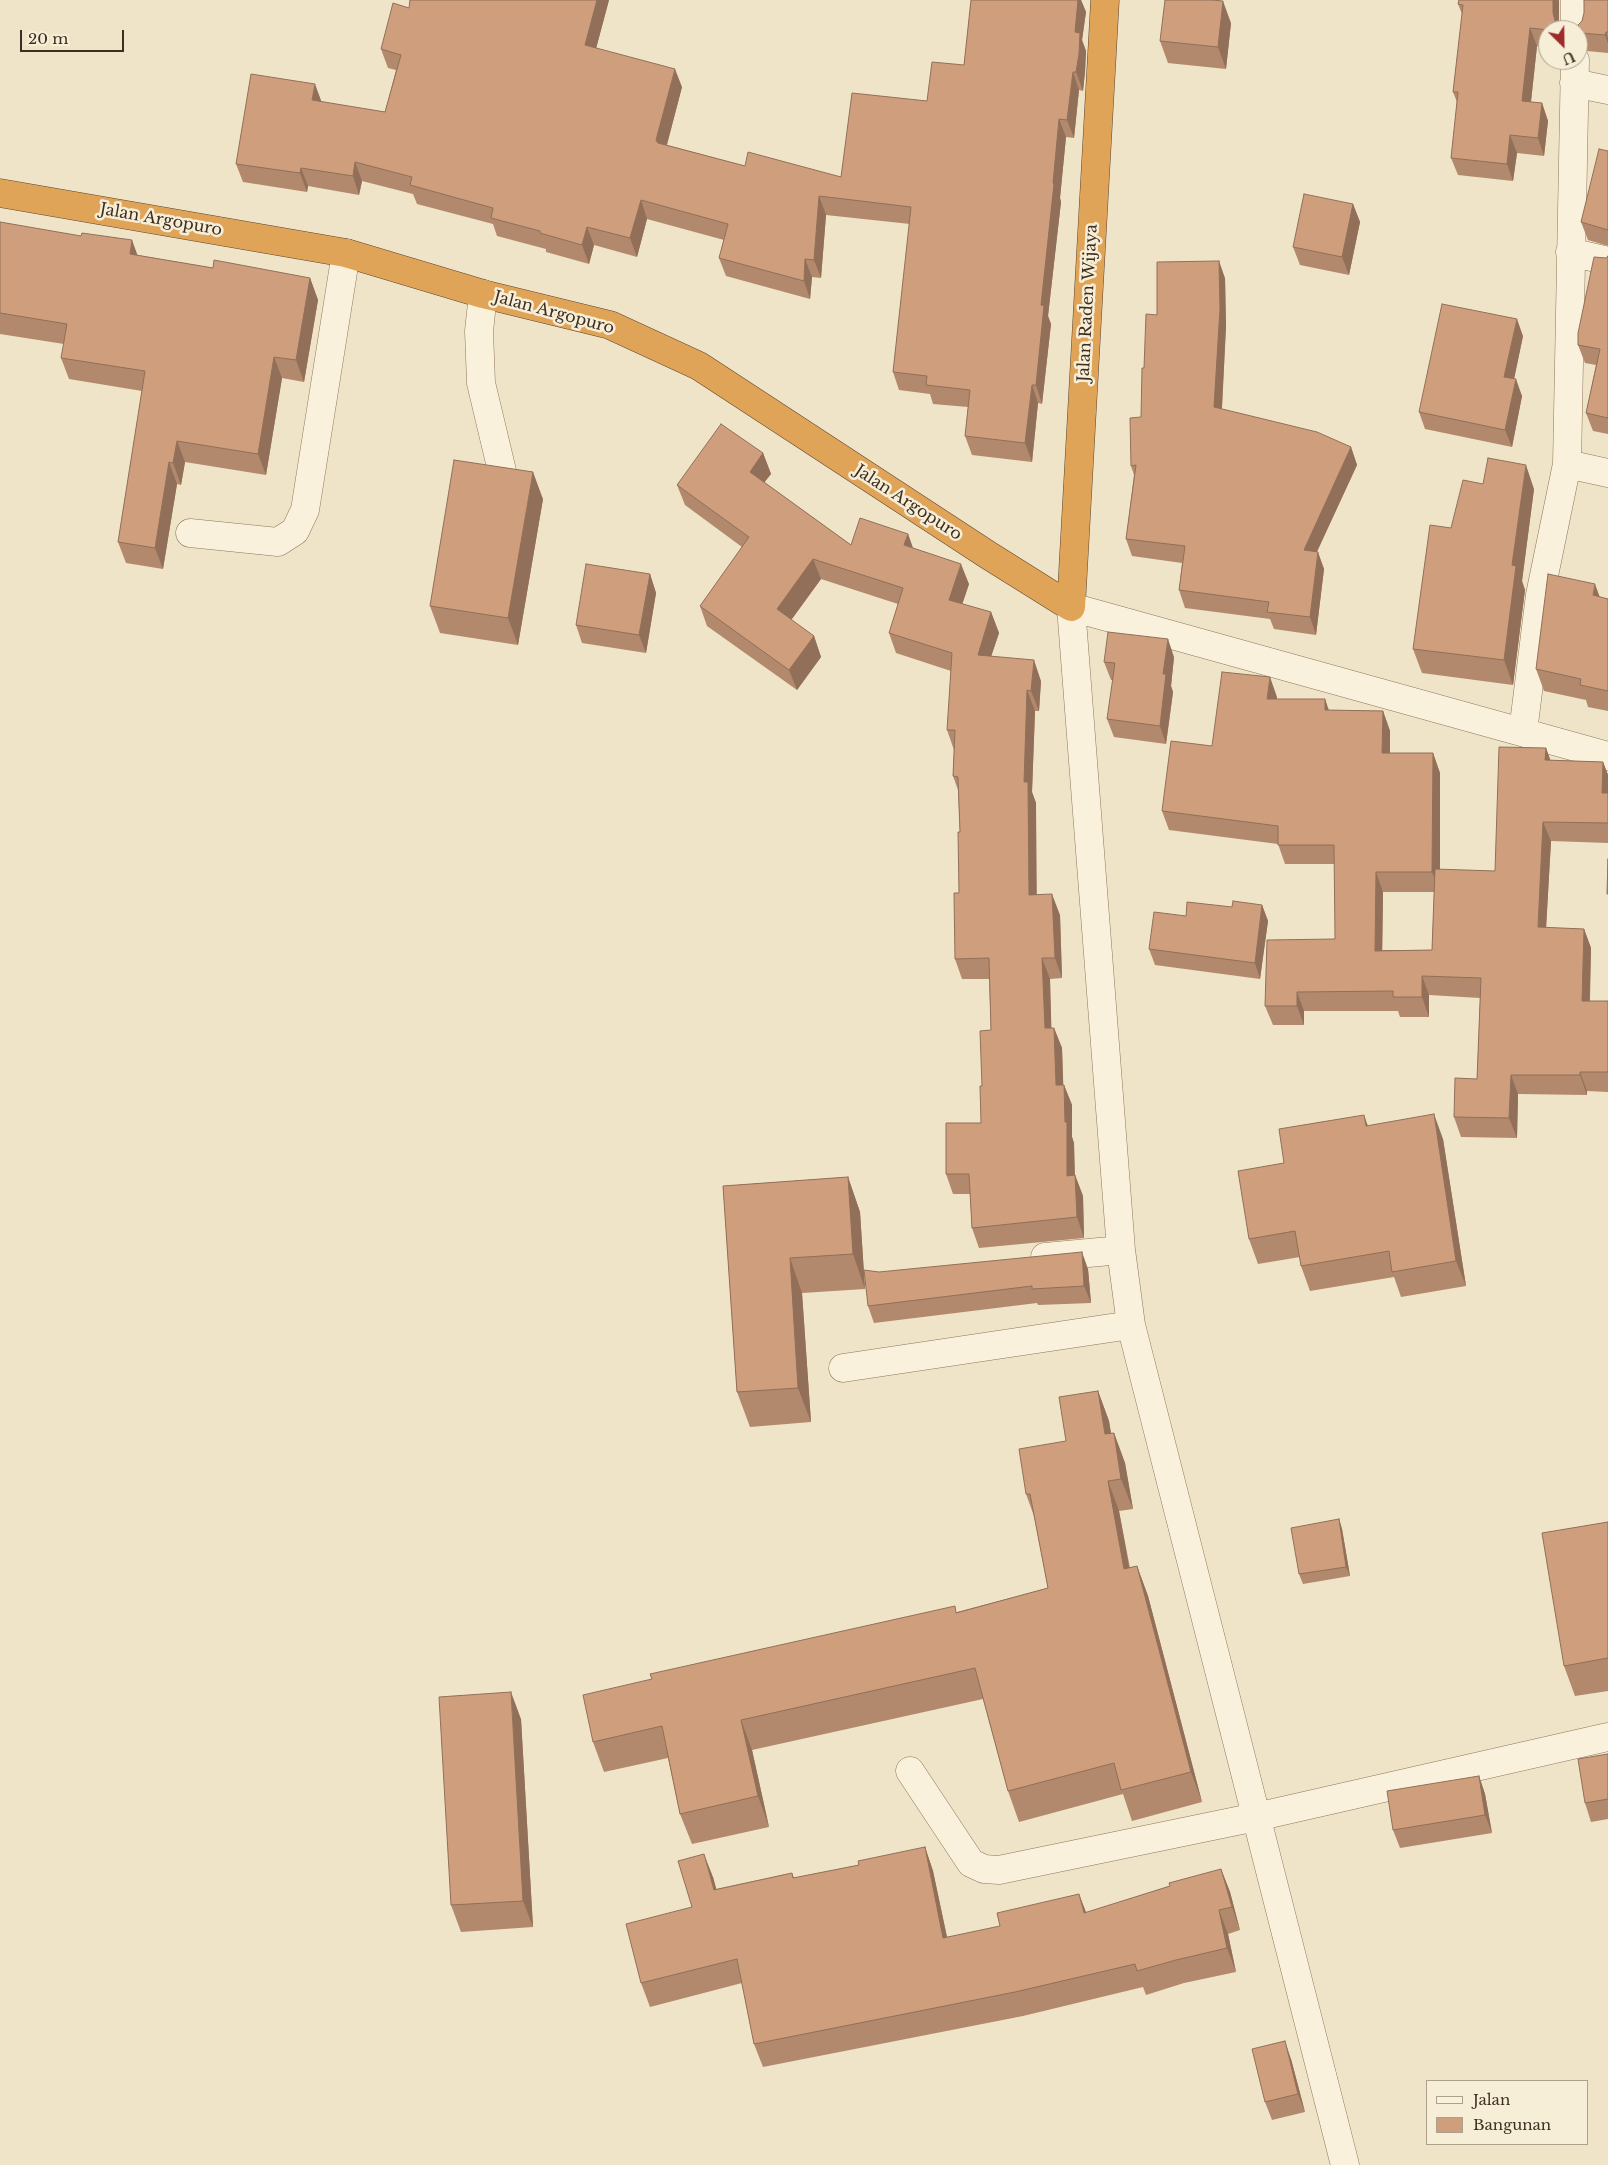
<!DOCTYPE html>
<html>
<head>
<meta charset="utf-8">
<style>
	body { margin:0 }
	#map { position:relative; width:1608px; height:2165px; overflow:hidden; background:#f0e4c8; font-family:"Libre Baskerville",serif }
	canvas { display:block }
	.legend { position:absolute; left:1426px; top:2080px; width:162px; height:65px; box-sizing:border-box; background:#f7eed8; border:1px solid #ada18e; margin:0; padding:6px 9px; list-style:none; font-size:15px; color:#3d2e20 }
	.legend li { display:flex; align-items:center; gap:10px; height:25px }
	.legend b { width:25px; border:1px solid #ada18e }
	.north { position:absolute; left:1538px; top:20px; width:50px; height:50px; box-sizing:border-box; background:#f7eed8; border:1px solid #ada18e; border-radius:50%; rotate:157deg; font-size:14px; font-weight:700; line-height:20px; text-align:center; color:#3d2e20 }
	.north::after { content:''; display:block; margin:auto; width:18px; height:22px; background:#9e2a2b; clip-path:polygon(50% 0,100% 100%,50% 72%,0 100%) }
	.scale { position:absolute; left:20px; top:30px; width:104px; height:22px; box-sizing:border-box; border:2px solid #3d2e20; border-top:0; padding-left:6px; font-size:15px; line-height:18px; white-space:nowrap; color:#3d2e20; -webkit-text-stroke:4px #f7eed8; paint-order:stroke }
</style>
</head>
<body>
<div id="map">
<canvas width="1608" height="2165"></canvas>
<ul class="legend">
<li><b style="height:6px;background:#faf1dc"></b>Jalan</li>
<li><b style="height:14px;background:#cf9f7d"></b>Bangunan</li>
</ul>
<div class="north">U</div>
<div class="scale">20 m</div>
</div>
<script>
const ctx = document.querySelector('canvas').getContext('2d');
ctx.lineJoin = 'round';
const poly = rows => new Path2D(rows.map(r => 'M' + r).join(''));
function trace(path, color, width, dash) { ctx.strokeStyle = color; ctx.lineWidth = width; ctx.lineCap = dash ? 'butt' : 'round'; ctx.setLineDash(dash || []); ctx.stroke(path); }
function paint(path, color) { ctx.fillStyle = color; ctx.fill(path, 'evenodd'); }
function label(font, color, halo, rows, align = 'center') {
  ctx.font = font + ' "Libre Baskerville",serif'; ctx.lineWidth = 5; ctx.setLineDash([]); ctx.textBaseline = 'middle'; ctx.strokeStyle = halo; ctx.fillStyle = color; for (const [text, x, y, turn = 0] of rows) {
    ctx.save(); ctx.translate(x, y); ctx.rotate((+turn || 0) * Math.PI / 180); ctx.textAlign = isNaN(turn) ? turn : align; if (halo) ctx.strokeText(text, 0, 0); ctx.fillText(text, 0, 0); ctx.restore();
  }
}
const minor = poly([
	[1575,30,1575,0],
	[1574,83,1608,90],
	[1570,252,1608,261],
	[483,294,479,331,481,383,502,471],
	[1567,464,1608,473],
	[190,533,278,542,295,531,305,510,346,253],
	[1523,732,1540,595,1567,464,1575,60],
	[1045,1257,1121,1250],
	[843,1368,1131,1325],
	[910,1771,971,1863,984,1869,999,1870,1256,1817,1608,1737],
	[1345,2165,1131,1325,1121,1250,1071,607,1608,756]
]);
const highway = poly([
	[0,193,346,253,483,294,610,325,699,366,988,555,1071,607,1105,0]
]);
trace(minor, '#8d765c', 29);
trace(highway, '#5b4430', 29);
trace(minor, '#faf1dc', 28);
trace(highway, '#e0a458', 28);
paint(poly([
	[609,0,596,48,682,87,667,145,745,166,841,177,927,101,964,65,971,0,1081,0,1086,12,1082,40,1086,51,1085,72,1083,91,1079,90,1074,138,1066,137,1060,198,1061,202,1048,316,1051,324,1042,404,1038,403,1032,462,972,455,965,436,968,407,933,404,930,394,899,390,893,372,910,224,826,215,821,278,812,277,810,299,726,276,719,258,724,240,647,219,637,257,594,245,589,264,546,252,546,249,497,236,493,224,417,204,413,194,362,181,359,195,308,186,307,192,243,182,236,164,321,102,385,112,396,70,388,68,381,49,409,8],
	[1559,0,1559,25,1566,27,1567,30,1548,30,1548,47,1537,46,1531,102,1542,103,1548,121,1544,156,1517,153,1513,181,1458,175,1451,158,1457,102,1453,92,1462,14,1458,4],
	[1608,0,1608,53,1587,51,1578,45,1578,30,1572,30,1571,27,1577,26,1582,21,1584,13],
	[1231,23,1226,69,1168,63,1160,41],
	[1608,151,1608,246,1588,240,1581,222],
	[1353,204,1360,222,1349,275,1300,265,1293,247],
	[0,222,137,255,213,268,310,278,318,300,304,382,282,378,266,475,185,462,181,485,177,484,163,569,126,563,118,542,142,391,69,379,61,358,64,344,0,334],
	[1608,256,1608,434,1593,431,1586,413,1596,365,1585,363,1578,345,1606,258],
	[1225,278,1226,326,1222,409,1351,447,1357,465,1317,551,1324,569,1316,635,1274,629,1270,619,1185,608,1179,590,1182,563,1132,556,1126,539,1134,475,1131,466,1141,417,1144,368,1157,315],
	[1523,336,1514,378,1522,396,1512,447,1425,429,1419,412],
	[763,453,771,474,764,482,851,545,908,534,913,548,969,584,962,604,991,612,999,633,991,656,1041,681,1039,711,1035,711,1032,792,1036,803,1036,895,1060,915,1062,978,1050,979,1051,1028,1054,1028,1062,1048,1063,1085,1064,1085,1072,1105,1072,1137,1074,1143,1075,1175,1083,1196,1084,1238,979,1248,972,1228,970,1194,953,1194,946,1174,981,1123,982,1086,991,1030,989,979,962,979,955,959,959,893,960,832,958,790,953,776,954,750,947,730,951,671,896,653,889,633,898,604,821,579,791,620,814,636,821,657,797,690,707,626,700,606,742,547,685,505,677,485],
	[1483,484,1534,489,1522,581,1525,590,1513,685,1422,673,1413,649,1451,528],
	[543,499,518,645,440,633,430,606],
	[650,574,656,593,646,653,582,643,576,625],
	[1600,597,1608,599,1608,711,1588,707,1586,700,1544,691,1536,669],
	[1174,657,1171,686,1173,692,1166,744,1114,737,1107,719,1113,680,1111,680,1104,662],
	[1277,697,1277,699,1325,699,1328,710,1383,711,1390,731,1390,753,1433,753,1440,773,1440,870,1495,871,1546,748,1550,760,1603,762,1608,775,1608,843,1551,841,1546,928,1584,929,1591,948,1590,1001,1608,1001,1608,1092,1587,1091,1587,1095,1518,1094,1517,1138,1461,1137,1454,1117,1477,1079,1480,998,1429,995,1429,1017,1400,1017,1398,1011,1304,1011,1304,1025,1273,1025,1265,1006,1335,939,1335,864,1285,864,1278,844,1169,830,1162,811,1212,746],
	[1383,892,1434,892,1432,950,1382,950],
	[1262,905,1268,921,1260,979,1155,965,1149,949,1186,916,1232,907],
	[1368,1126,1443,1139,1466,1286,1401,1297,1394,1277,1310,1291,1301,1266,1300,1257,1258,1264,1249,1239,1284,1163],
	[848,1177,860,1212,865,1289,802,1293,811,1422,750,1427,737,1392,723,1186],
	[1088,1269,1091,1303,1038,1305,1037,1303,874,1323,868,1306,879,1272],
	[1098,1391,1109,1421,1111,1433,1114,1433,1125,1463,1133,1509,1119,1511,1130,1568,1137,1566,1148,1596,1202,1802,1132,1821,1123,1794,1019,1822,1008,1791,983,1699,752,1750,769,1827,692,1844,680,1814,668,1758,604,1772,593,1742,957,1612,1048,1588,1034,1516,1026,1494,1066,1441],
	[1339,1519,1342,1529,1350,1576,1303,1584,1299,1574],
	[1608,1522,1608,1691,1575,1696,1564,1666],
	[521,1719,533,1927,461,1932,451,1905],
	[1608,1754,1608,1819,1591,1822,1585,1803],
	[1479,1776,1485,1794,1492,1833,1400,1848,1393,1830],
	[925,1847,933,1871,947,1937,1086,1913,1170,1886,1221,1869,1230,1892,1240,1930,1228,1934,1236,1972,1184,1983,1146,1995,1143,1987,1023,2016,763,2067,754,2044,742,1983,650,2007,641,1983,692,1907,713,1877,716,1889,792,1873,794,1878,859,1865],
	[1291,2059,1305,2112,1272,2120,1265,2102]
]), '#b2896c');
paint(poly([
	[597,0,609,0,592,64,585,45],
	[1078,0,1081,0,1086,12,1082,40,1086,51,1085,72,1083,91,1076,72,1075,32],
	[1553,0,1559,0,1559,30,1553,13],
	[1223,1,1231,23,1226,69,1218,47],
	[1530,28,1537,46,1529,119,1522,101],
	[1606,32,1608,38,1608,43,1605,35],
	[675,69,682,87,663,159,656,140],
	[1073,72,1079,90,1074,138,1067,120],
	[315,84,322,103,312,100],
	[1542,103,1548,121,1544,156,1538,138],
	[1059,119,1066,137,1060,198,1061,202,1048,316,1051,324,1042,404,1036,385,1041,305],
	[1510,135,1517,153,1513,181,1507,164],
	[355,162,362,181,359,195,353,176],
	[301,168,308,186,307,192,300,173],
	[819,196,826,215,821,278,814,260],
	[641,200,647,219,637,257,630,238],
	[1353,204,1360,222,1349,275,1342,257],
	[587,227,594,245,589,264,582,245],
	[132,240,140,262,130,254],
	[805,259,812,277,810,299,804,281],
	[1219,261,1225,278,1226,326,1221,424,1214,407],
	[310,278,318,300,304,382,296,360],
	[1517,319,1523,336,1511,394,1504,377],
	[274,357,282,378,266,475,258,454],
	[1516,379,1522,396,1512,447,1505,430],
	[1032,385,1038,403,1032,462,1025,443],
	[177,441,185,462,181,485,173,463],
	[1351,447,1357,465,1310,567,1304,550],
	[763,453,771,474,757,492,750,472],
	[169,462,177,484,163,569,155,548],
	[1526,465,1534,489,1522,581,1525,590,1513,685,1504,660,1512,565],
	[533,472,543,499,518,645,508,618],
	[908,534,915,554,904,545],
	[1318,552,1324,569,1316,635,1310,617],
	[813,559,821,579,784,630,777,609],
	[961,564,969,584,957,620,949,600],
	[650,574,656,593,646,653,639,635],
	[1595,584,1603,606,1593,595],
	[991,612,999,633,985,675,978,655],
	[814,636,821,657,797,690,789,670],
	[1168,639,1174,657,1171,686,1173,692,1166,744,1160,726,1163,674],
	[1034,660,1041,681,1039,711,1031,691],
	[1270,677,1277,697,1274,719,1267,699],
	[1027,690,1035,711,1032,792,1036,803,1037,916,1029,895,1024,782],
	[1325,699,1332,719,1325,710],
	[1383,711,1390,731,1390,773,1382,753],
	[1546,748,1553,767,1545,760],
	[1433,753,1440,773,1440,892,1432,872],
	[1603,762,1608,775,1608,809,1602,793],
	[1543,822,1551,841,1545,947,1538,927],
	[1376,872,1383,892,1382,970,1375,951],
	[1052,894,1060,915,1062,978,1055,958],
	[1262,905,1268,921,1260,979,1255,963],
	[1584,929,1591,948,1589,1021,1582,1001],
	[1042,958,1050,979,1052,1049,1045,1028],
	[1422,976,1429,995,1429,1017,1422,997],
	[1297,992,1304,1011,1304,1025,1297,1006],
	[1054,1028,1062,1048,1064,1105,1056,1085],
	[1580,1072,1587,1091,1587,1095,1580,1075],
	[1511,1075,1518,1094,1517,1138,1509,1118],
	[1064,1085,1072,1105,1072,1137,1074,1143,1075,1196,1067,1176],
	[1434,1114,1443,1139,1466,1286,1456,1261],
	[1364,1115,1373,1140,1366,1126],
	[1075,1175,1083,1196,1084,1238,1077,1217],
	[848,1177,860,1212,865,1289,853,1254],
	[1082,1252,1088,1269,1091,1303,1084,1286],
	[790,1258,802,1293,811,1422,798,1388],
	[1098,1391,1109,1421,1116,1465,1105,1434],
	[1114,1433,1125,1463,1133,1509,1121,1479],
	[1108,1481,1119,1511,1135,1600,1124,1569],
	[1339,1519,1342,1529,1350,1576,1346,1567],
	[1137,1566,1148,1596,1202,1802,1191,1772],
	[511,1692,521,1719,533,1927,523,1901],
	[741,1720,752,1750,769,1827,758,1796],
	[1479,1776,1485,1794,1492,1833,1485,1815],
	[925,1847,933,1871,952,1961,943,1938],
	[704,1854,713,1877,723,1913,714,1890],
	[1221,1869,1230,1892,1240,1930,1232,1907],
	[1079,1894,1088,1917,1084,1913],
	[1219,1910,1228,1934,1236,1972,1227,1948],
	[1285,2041,1291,2059,1305,2112,1298,2094]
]), '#916f58');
const building = poly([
	[410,0,597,0,585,45,675,69,656,140,658,143,745,166,748,152,841,177,852,93,927,101,932,62,964,65,971,0,1078,0,1075,32,1080,33,1079,54,1076,72,1073,72,1067,120,1059,119,1053,183,1054,184,1041,305,1044,306,1036,385,1032,385,1025,443,965,436,970,390,926,385,927,376,893,372,911,207,819,196,814,260,805,259,804,281,719,258,728,224,641,200,630,238,587,227,582,245,540,233,540,231,491,218,493,208,410,185,412,177,355,162,353,176,301,168,300,173,236,164,251,74,315,84,312,100,385,112,401,55,381,49,393,3,409,8,410,0],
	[1165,0,1211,0,1223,1,1218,47,1160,41,1165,0],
	[1459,0,1553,0,1553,13,1555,21,1560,26,1566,27,1560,30,1550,30,1530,28,1522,101,1542,103,1538,138,1510,135,1507,164,1451,158,1458,92,1453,92,1463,5,1458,4,1459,0],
	[1584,0,1608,0,1608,32,1606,32,1605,35,1581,33,1578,31,1578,30,1576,30,1571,27,1577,26,1582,21,1584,13,1584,0],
	[1599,149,1608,151,1608,230,1581,222,1599,149],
	[1304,194,1353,204,1342,257,1293,247,1304,194],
	[0,222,81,236,82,233,132,240,130,254,213,268,214,260,310,278,296,360,274,357,258,454,177,441,173,463,169,462,155,548,118,542,145,371,61,358,67,324,0,313,0,222],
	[1608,256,1608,418,1586,413,1600,349,1578,345,1578,333,1594,257,1606,258,1608,256],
	[1219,261,1220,309,1214,407,1317,432,1351,447,1304,550,1318,552,1310,617,1267,612,1269,602,1179,590,1185,546,1126,539,1136,465,1131,466,1130,418,1141,417,1142,368,1144,368,1146,314,1157,315,1157,262,1219,261],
	[1442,304,1517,319,1504,377,1516,379,1505,430,1419,412,1442,304],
	[721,424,763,453,750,472,851,545,860,518,908,534,904,545,961,564,949,600,991,612,978,655,1034,660,1031,691,1027,690,1024,782,1028,782,1029,895,1052,894,1055,958,1042,958,1045,1028,1054,1028,1056,1085,1064,1085,1065,1122,1067,1122,1067,1176,1075,1175,1077,1217,972,1228,969,1174,946,1174,946,1123,981,1123,980,1086,982,1086,980,1031,991,1030,989,958,955,959,954,893,959,893,958,832,960,832,958,777,953,776,955,730,947,730,952,653,889,633,903,588,813,559,777,609,814,636,789,670,700,606,749,537,677,485,721,424],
	[1488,458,1526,465,1512,565,1516,566,1504,660,1413,649,1430,525,1451,528,1463,480,1483,484,1488,458],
	[454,460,533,472,508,618,430,606,454,460],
	[586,564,650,574,639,635,576,625,586,564],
	[1548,574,1595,584,1593,595,1608,599,1608,691,1580,685,1581,679,1536,669,1548,574],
	[1108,632,1168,639,1163,674,1166,674,1160,726,1107,719,1115,663,1104,662,1108,632],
	[1222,672,1270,677,1267,699,1325,699,1325,710,1383,711,1382,753,1433,753,1432,872,1376,872,1375,951,1432,950,1435,869,1495,871,1499,747,1546,748,1545,760,1603,762,1602,793,1608,793,1608,823,1543,822,1538,927,1584,929,1582,1001,1608,1001,1608,1072,1580,1072,1580,1075,1511,1075,1509,1118,1454,1117,1455,1078,1477,1079,1481,978,1422,976,1422,997,1393,997,1393,991,1297,992,1297,1006,1265,1006,1267,940,1335,939,1334,845,1278,845,1278,826,1162,811,1171,741,1212,746,1222,672],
	[1608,859,1608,894,1607,894,1608,859],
	[1233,901,1262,905,1255,963,1149,949,1154,912,1186,916,1187,902,1232,907,1233,901],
	[1434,1114,1456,1261,1392,1272,1389,1251,1301,1266,1295,1231,1249,1239,1238,1171,1284,1163,1279,1129,1364,1115,1366,1126,1434,1114],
	[848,1177,853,1254,790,1258,798,1388,737,1392,723,1186,848,1177],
	[1082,1252,1084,1286,1032,1289,1032,1286,868,1306,864,1270,879,1272,1082,1252],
	[1098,1391,1105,1434,1114,1433,1121,1479,1108,1481,1124,1569,1137,1566,1191,1772,1121,1790,1114,1763,1008,1791,975,1668,741,1720,758,1796,680,1814,662,1726,593,1742,583,1695,652,1679,650,1674,955,1606,956,1613,1048,1588,1030,1494,1026,1494,1019,1449,1066,1441,1059,1397,1098,1391],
	[1339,1519,1346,1567,1299,1574,1291,1528,1339,1519],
	[1608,1522,1608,1658,1564,1666,1542,1533,1608,1522],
	[511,1692,523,1901,451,1905,439,1697,511,1692],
	[1608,1754,1608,1799,1585,1803,1578,1759,1608,1754],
	[1479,1776,1485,1815,1393,1830,1387,1791,1479,1776],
	[925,1847,943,1938,1000,1926,997,1913,1079,1894,1084,1913,1170,1886,1169,1883,1221,1869,1232,1907,1219,1910,1227,1948,1176,1960,1137,1971,1135,1964,1015,1992,754,2044,737,1959,641,1983,626,1924,692,1907,678,1861,704,1854,714,1890,792,1873,793,1878,859,1865,858,1861,925,1847],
	[1285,2041,1298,2094,1265,2102,1252,2049,1285,2041]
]);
paint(building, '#cf9f7d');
trace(building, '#916f58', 1);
label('16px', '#3d2e20', '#f7eed8', [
	["Jalan Argopuro",161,220,10],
	["Jalan Raden Wijaya",1088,303,-87],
	["Jalan Argopuro",554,313,15],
	["Jalan Argopuro",908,503,33]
]);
</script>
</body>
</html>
